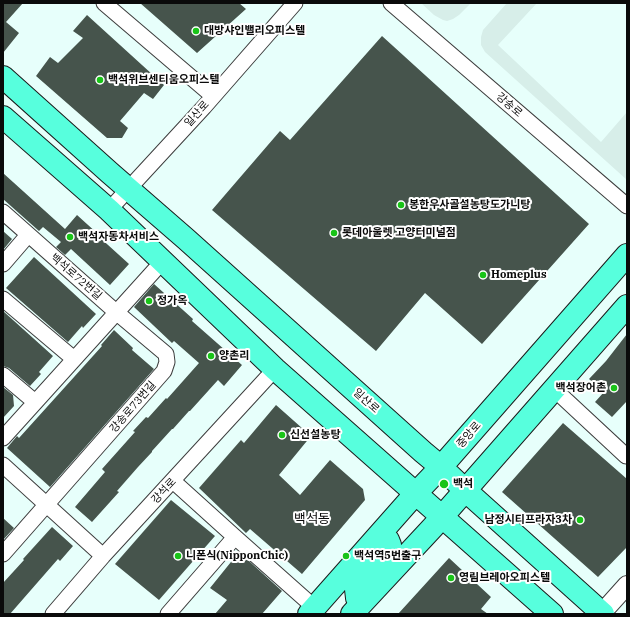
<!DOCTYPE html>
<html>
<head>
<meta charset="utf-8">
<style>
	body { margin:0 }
	#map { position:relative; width:630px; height:617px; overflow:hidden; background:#e7fffb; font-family:"IBM Plex Serif",serif }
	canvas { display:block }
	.frame { position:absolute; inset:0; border:4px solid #0a0a0a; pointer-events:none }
</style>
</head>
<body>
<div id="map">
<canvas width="630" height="617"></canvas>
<div class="frame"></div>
</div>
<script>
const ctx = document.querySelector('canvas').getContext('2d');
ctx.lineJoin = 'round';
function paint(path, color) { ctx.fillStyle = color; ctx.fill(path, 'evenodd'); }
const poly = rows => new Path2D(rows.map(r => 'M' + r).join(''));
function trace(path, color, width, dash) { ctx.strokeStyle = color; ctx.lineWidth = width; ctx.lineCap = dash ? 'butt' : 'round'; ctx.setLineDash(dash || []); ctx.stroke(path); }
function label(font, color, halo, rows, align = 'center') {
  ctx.font = font + ' "IBM Plex Serif","Noto Sans KR",serif'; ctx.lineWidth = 4; ctx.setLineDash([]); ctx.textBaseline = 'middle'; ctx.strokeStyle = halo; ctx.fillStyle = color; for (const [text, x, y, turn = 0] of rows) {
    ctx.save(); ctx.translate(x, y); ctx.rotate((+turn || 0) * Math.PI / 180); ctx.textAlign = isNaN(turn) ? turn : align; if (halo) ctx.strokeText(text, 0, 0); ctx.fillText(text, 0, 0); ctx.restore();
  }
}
paint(poly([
	[421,3,471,3,459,15,453,19,447,21,443,20,434,15],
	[507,3,537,3,498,45,601,142,627,112,627,180,485,52,481,45,481,37,483,30]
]), '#d7eee9');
paint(poly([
	[3,3,23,3,6,22,19,33,3,53],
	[140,3,239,3,246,9,197,53],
	[87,15,164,85,153,99,144,93,120,121,128,128,122,138,107,138,36,76,50,57,58,63,83,38,73,31],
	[382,36,589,224,482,344,425,293,376,351,212,210,280,131,290,140],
	[3,173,65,229,77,215,98,234,97,235,129,264,110,285,71,249,65,255,56,247,61,242,43,227,39,231,3,199],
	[3,231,12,239,3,250],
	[34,257,96,314,83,328,82,326,68,342,6,288],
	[154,284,193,319,192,321,242,365,224,386,218,380,190,411,189,411,173,429,172,429,152,451,152,452,138,467,117,491,119,492,92,522,75,507,105,472,102,469,135,432,133,431,146,417,148,418,166,398,167,399,199,363,174,341,172,343,134,307],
	[3,311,53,356,39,372,41,374,30,386,9,368,3,366],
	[114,330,133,348,132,350,154,369,50,487,7,448,17,436,19,438,102,346,101,345],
	[627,334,627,401,612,417,595,402,604,392,589,379,606,361],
	[3,387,13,395,14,406,3,418],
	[276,405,311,436,279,475,300,495,330,460,363,489,365,500,302,574,250,529,246,533,199,488,241,440,244,443],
	[563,423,627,479,627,547,598,577,502,492],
	[171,500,215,536,159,600,115,564],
	[3,518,14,528,3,540],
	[52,527,73,546,60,561,58,559,10,614,3,614,3,583,24,560,23,559],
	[239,552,282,591,262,614,215,614,227,600,210,588],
	[449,558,491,597,481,609,488,614,398,614]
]), '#46544c');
const minor = poly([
	[104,3,213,96],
	[391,3,627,206],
	[109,210,204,107,295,3],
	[3,212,116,312,166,354,167,362,164,371,3,554],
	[3,264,28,235],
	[3,299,74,359],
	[3,375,35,402],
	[554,389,626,456],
	[3,438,162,262],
	[3,465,103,556],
	[173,481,235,537,315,608],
	[53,614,103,556,275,369],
	[168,614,235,537]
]);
const tertiary = poly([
	[601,614,627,585]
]);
const primary = poly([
	[3,77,110,173,186,239,423,452,441,467,465,490,603,614],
	[3,117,109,210,275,369,552,614],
	[357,598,356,589,387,552,390,545,388,540,381,533],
	[309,614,416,493,441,467,627,255],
	[352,614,433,527,627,306]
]);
trace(minor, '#3d3d3d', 17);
trace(tertiary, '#3d3d3d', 20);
trace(primary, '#1b1b1b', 24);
trace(minor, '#fff', 15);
trace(tertiary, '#fff', 18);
trace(primary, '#57ffdd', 22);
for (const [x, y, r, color] of [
	[196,31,4,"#19c418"],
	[100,80,4,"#19c418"],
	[401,205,4,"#19c418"],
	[334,233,4,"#19c418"],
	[70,237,4,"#19c418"],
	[483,275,4,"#19c418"],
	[149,301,4,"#19c418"],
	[211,356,4,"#19c418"],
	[614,388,4,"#19c418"],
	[282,435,4,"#19c418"],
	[444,484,5,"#19c418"],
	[580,520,4,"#19c418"],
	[178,556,4,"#19c418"],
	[346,556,4,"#19c418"],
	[451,578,4,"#19c418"]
]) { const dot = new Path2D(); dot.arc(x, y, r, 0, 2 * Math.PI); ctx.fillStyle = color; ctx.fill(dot); trace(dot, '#fff', 1.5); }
label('bold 11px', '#0a0a0a', '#fff', [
	["대방샤인밸리오피스텔",204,31],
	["백석위브센티움오피스텔",108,80],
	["봉한우사골설농탕도가니탕",409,205],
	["롯데아울렛 고양터미널점",342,233],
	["백석자동차서비스",78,237],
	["Homeplus",491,275],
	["정가옥",157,301],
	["양촌리",219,356],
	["백석장어촌",606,388,"right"],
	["신선설농탕",290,435],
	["백석",453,484],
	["남정시티프라자3차",572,520,"right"],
	["니폰식(NipponChic)",186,556],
	["백석역5번출구",354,556],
	["영림브레아오피스텔",459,578]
], 'left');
label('11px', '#0a0a0a', '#fff', [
	["강송로",509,105,41],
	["일산로",197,114,-48],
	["백석로72번길",76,277,41],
	["일산로",366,401,42],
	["강송로73번길",133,407,-49],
	["중앙로",469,435,-49],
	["강석로",164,491,-47]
]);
label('13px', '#0a0a0a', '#fff', [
	["백석동",312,519]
]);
</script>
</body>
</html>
